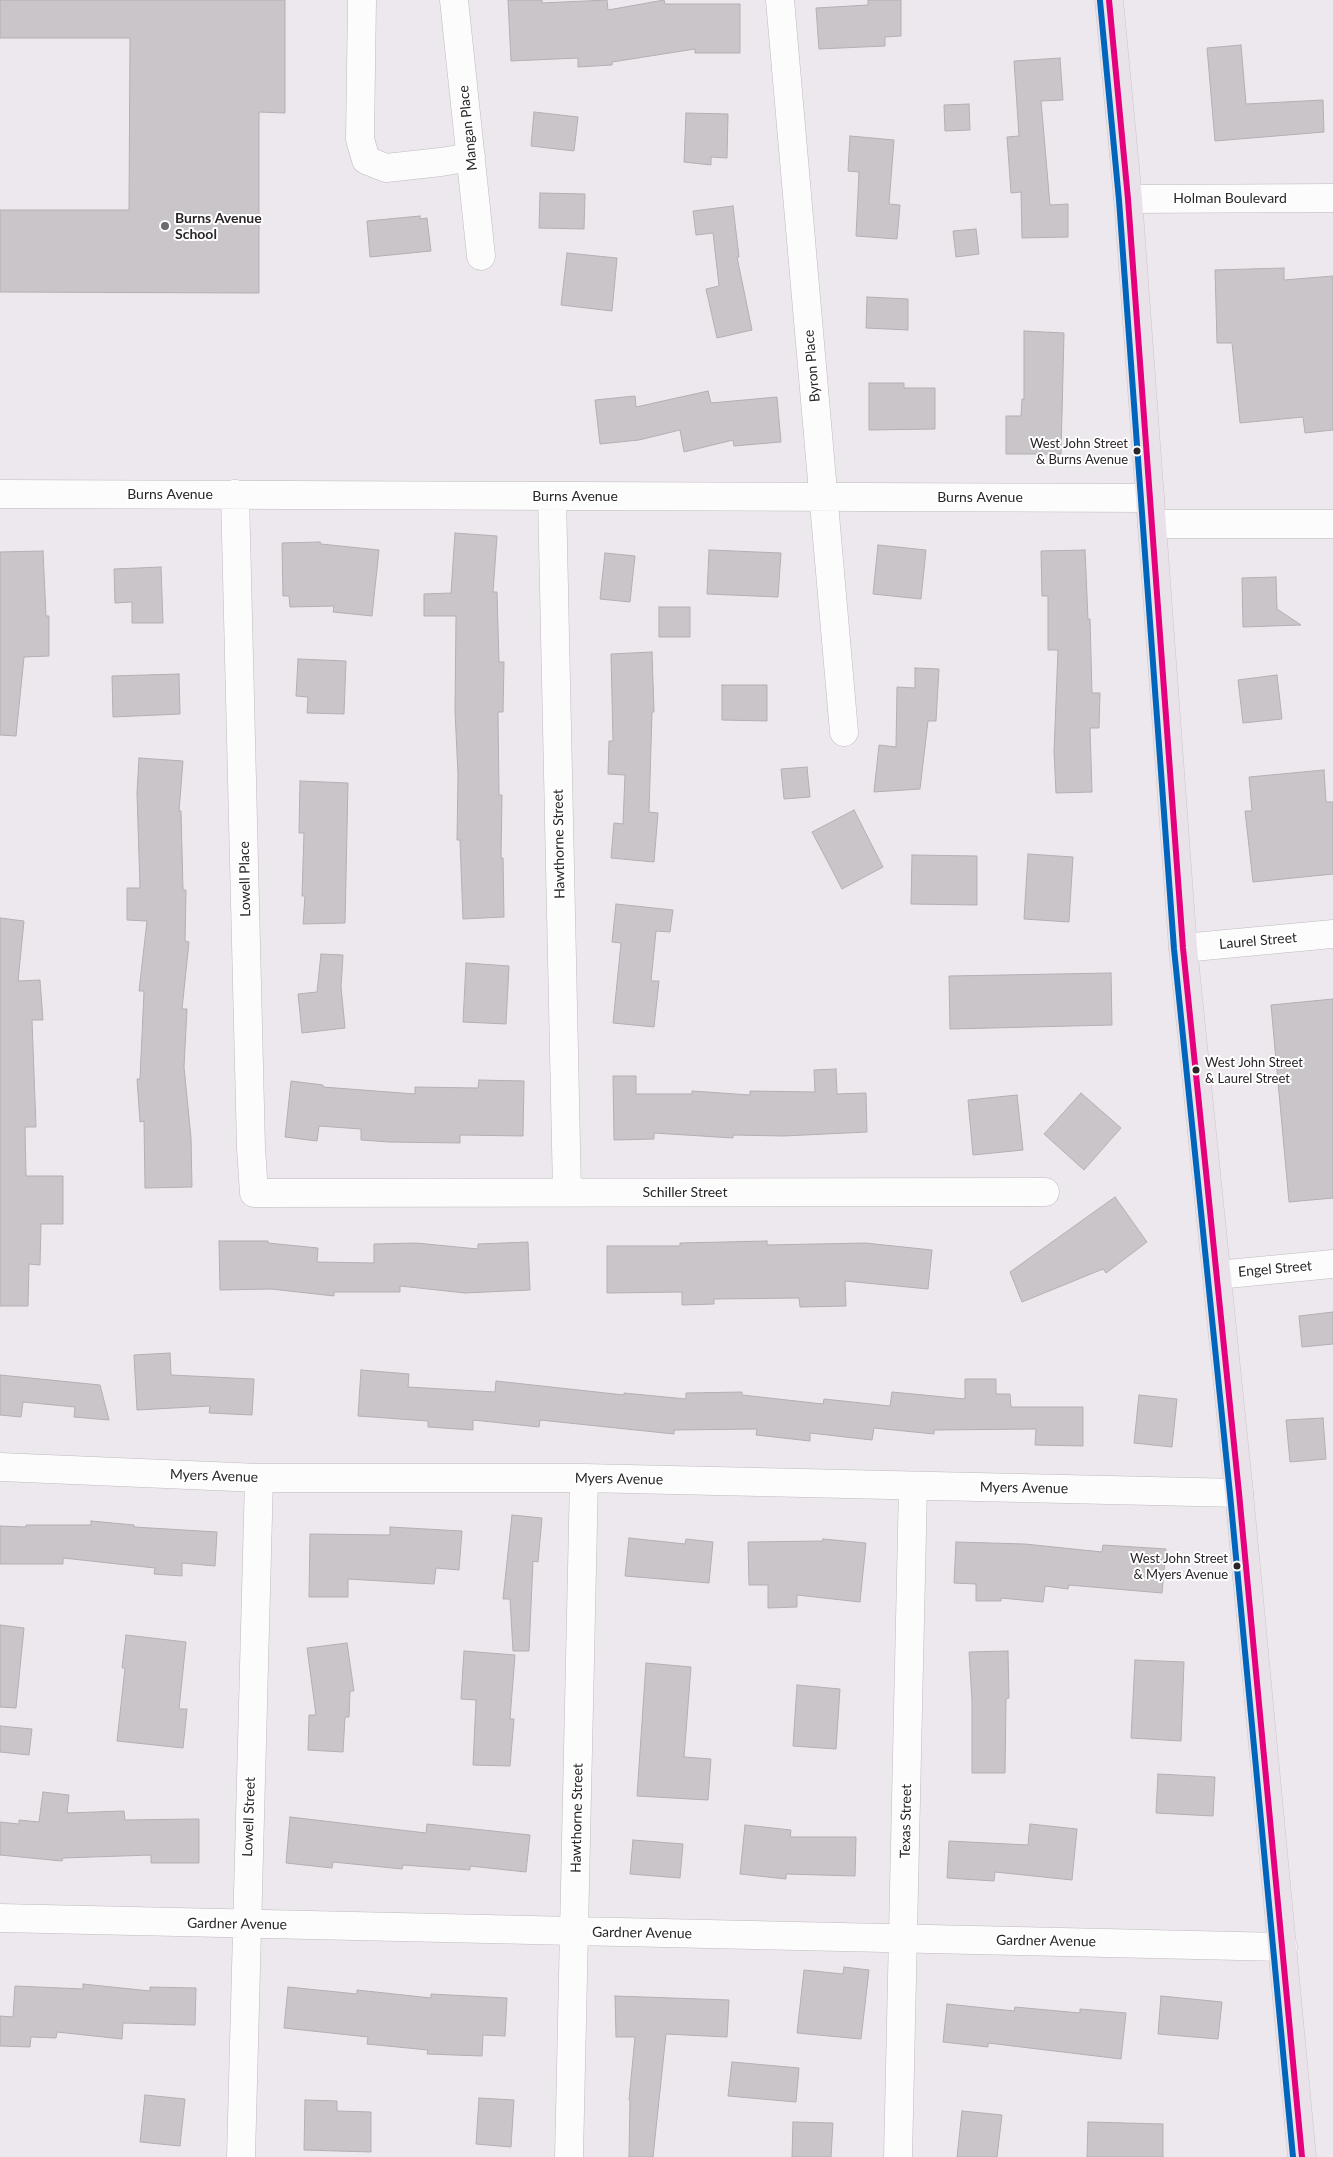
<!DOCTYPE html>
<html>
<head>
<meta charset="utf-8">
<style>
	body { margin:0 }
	canvas { display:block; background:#ede8ed }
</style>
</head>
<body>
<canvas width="1333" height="2157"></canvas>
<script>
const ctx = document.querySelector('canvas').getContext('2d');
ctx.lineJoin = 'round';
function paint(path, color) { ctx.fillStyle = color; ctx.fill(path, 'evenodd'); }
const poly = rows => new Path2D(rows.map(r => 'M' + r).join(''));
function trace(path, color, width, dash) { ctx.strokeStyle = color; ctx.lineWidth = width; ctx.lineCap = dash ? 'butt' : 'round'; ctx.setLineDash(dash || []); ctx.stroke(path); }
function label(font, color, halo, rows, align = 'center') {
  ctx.font = font + ' Lato,sans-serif'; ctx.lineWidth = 4; ctx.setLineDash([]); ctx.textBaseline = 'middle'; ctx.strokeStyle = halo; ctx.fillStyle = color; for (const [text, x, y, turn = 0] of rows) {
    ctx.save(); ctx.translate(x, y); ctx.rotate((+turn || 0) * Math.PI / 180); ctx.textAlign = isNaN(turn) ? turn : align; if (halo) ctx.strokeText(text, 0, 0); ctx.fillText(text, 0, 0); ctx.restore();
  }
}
const building = poly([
	[0,0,285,0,285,113,259,112,259,293,0,292,0,210,129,210,130,38,0,38,0,0],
	[508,0,542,0,542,3,607,0,608,10,664,0,665,4,740,4,740,53,695,53,695,49,612,62,612,65,578,67,578,58,511,61,508,0],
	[868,0,901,0,901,36,885,37,885,46,819,49,816,8,868,5,868,0],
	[1241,45,1246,104,1323,100,1324,132,1215,141,1207,48,1241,45],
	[1060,58,1063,100,1041,101,1050,205,1068,204,1068,237,1022,238,1021,192,1011,193,1007,137,1019,136,1014,61,1060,58],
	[969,104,970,130,945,131,944,105,969,104],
	[534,112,578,117,574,151,531,146,534,112],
	[686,113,728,114,727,158,711,157,711,165,684,162,686,113],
	[850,136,894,140,889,204,900,205,897,239,856,236,859,172,848,171,850,136],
	[540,193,585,194,584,229,539,228,540,193],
	[733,206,739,257,737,257,752,330,717,338,706,289,719,286,713,233,696,235,693,211,733,206],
	[420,216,420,219,427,218,431,251,370,257,367,221,420,216],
	[976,229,979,254,956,257,953,231,976,229],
	[567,253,617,258,612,311,561,305,567,253],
	[1284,268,1284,280,1333,276,1333,430,1305,433,1303,417,1240,423,1232,343,1217,343,1215,270,1284,268],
	[867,297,908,299,908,330,866,328,867,297],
	[1024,331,1064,333,1061,454,1006,454,1006,416,1021,416,1022,399,1024,399,1024,331],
	[869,383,904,383,904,388,935,388,935,429,869,430,869,383],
	[708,391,711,403,777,397,781,442,734,446,733,440,684,452,680,430,639,440,600,444,595,400,635,396,636,407,708,391],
	[455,533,497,536,493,592,497,592,499,662,504,662,503,712,498,712,499,795,502,795,501,858,503,858,504,917,463,919,460,840,457,840,458,775,455,711,456,616,424,616,424,594,451,593,455,533],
	[320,542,321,544,379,550,372,616,333,612,334,606,290,607,289,596,283,596,282,543,320,542],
	[878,545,926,550,921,599,873,594,878,545],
	[709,550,781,553,778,597,707,594,709,550],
	[1085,550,1088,619,1090,619,1092,693,1100,693,1099,728,1090,728,1092,792,1056,793,1054,752,1058,650,1048,650,1048,596,1042,596,1041,551,1085,550],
	[43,551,46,616,49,616,49,656,24,657,16,736,0,735,0,552,43,551],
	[605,553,635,556,630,602,600,599,605,553],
	[161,567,163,623,132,623,132,602,115,603,114,569,161,567],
	[1276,577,1277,609,1301,625,1243,627,1242,578,1276,577],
	[659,607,690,607,690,637,659,637,659,607],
	[652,652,654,712,652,712,649,812,658,813,654,862,611,858,614,823,623,824,625,775,608,774,609,741,613,741,611,654,652,652],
	[298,659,346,661,344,714,307,713,308,697,296,696,298,659],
	[915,668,939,669,936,721,928,721,920,789,874,792,879,745,896,747,897,687,915,688,915,668],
	[179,674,180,714,113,717,112,676,179,674],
	[1277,675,1282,719,1243,723,1238,680,1277,675],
	[722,685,767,685,767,721,722,720,722,685],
	[139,758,183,761,179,811,181,811,183,890,186,890,185,941,189,942,182,1009,187,1009,184,1067,191,1138,192,1187,145,1188,144,1121,140,1122,137,1079,140,1079,144,991,139,991,147,921,127,920,127,888,140,888,137,793,139,758],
	[807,767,810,797,784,799,781,769,807,767],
	[1324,770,1326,802,1333,802,1333,874,1253,882,1245,811,1252,811,1249,777,1324,770],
	[300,781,348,783,345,923,303,924,305,896,302,896,304,833,299,833,300,781],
	[854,810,883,867,842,889,812,832,854,810],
	[1028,854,1073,857,1069,922,1024,919,1028,854],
	[912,855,977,856,977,905,911,904,912,855],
	[616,904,673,910,670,932,656,931,651,981,659,981,654,1027,613,1023,621,943,612,942,616,904],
	[0,918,24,921,18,981,40,980,43,1020,32,1020,36,1127,25,1127,26,1176,63,1176,63,1224,41,1224,40,1265,29,1264,28,1306,0,1306,0,918],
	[321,954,343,955,341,987,345,1028,302,1033,298,994,317,992,321,954],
	[466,963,509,966,506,1024,463,1022,466,963],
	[1111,973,1112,1025,950,1029,949,976,1111,973],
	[1333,999,1333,1198,1289,1202,1271,1005,1333,999],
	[836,1069,837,1094,866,1093,867,1132,784,1136,733,1135,733,1138,654,1133,654,1139,614,1140,613,1076,636,1076,636,1094,692,1094,692,1091,750,1095,750,1091,815,1092,814,1070,836,1069],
	[479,1080,524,1081,523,1136,460,1135,460,1143,389,1142,361,1140,361,1129,319,1126,317,1141,285,1137,291,1081,323,1085,323,1087,415,1094,415,1087,478,1088,479,1080],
	[1081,1093,1121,1128,1084,1170,1044,1134,1081,1093],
	[1017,1095,1023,1150,973,1155,968,1100,1017,1095],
	[1115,1197,1147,1242,1106,1273,1103,1269,1022,1302,1010,1272,1115,1197],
	[219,1241,268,1241,268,1243,318,1248,317,1262,374,1263,374,1244,416,1243,478,1249,478,1244,528,1242,530,1290,465,1293,400,1286,400,1292,334,1292,334,1296,271,1289,220,1290,219,1241],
	[767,1241,767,1245,865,1243,932,1250,928,1289,845,1281,846,1306,800,1307,799,1298,714,1299,714,1304,682,1305,682,1292,607,1293,607,1246,680,1246,680,1243,767,1241],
	[1333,1312,1333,1344,1302,1347,1299,1316,1333,1312],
	[170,1353,171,1375,254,1379,252,1415,209,1413,210,1406,137,1410,134,1355,170,1353],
	[361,1370,409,1374,408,1387,495,1392,496,1381,624,1395,624,1393,686,1399,686,1393,742,1392,742,1395,823,1404,824,1399,890,1406,892,1392,965,1399,965,1379,996,1379,996,1394,1010,1394,1011,1407,1083,1407,1083,1446,1035,1445,1036,1429,934,1430,934,1434,874,1428,872,1440,810,1433,810,1441,756,1435,757,1429,674,1430,674,1434,540,1420,539,1427,473,1420,473,1430,428,1427,428,1421,358,1416,361,1370],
	[0,1375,100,1385,109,1420,74,1417,75,1407,23,1402,21,1417,0,1415,0,1375],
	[1139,1395,1177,1399,1172,1447,1134,1443,1139,1395],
	[1323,1418,1326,1459,1290,1462,1286,1420,1323,1418],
	[512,1515,542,1518,538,1562,533,1561,529,1651,513,1651,510,1599,503,1599,512,1515],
	[91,1521,134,1525,134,1527,217,1532,215,1566,182,1563,182,1576,154,1574,155,1568,63,1558,63,1564,0,1564,0,1526,26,1527,26,1525,91,1525,91,1521],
	[390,1527,462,1531,459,1570,436,1568,434,1584,348,1579,348,1597,309,1597,310,1534,390,1535,390,1527],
	[629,1538,685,1544,686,1539,713,1542,709,1583,625,1576,629,1538],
	[823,1539,866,1543,860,1602,797,1595,797,1607,768,1608,768,1585,749,1585,748,1542,823,1541,823,1539],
	[956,1542,1025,1544,1102,1552,1103,1545,1166,1549,1162,1593,1069,1585,1068,1589,1045,1586,1043,1602,1001,1598,1001,1601,976,1601,976,1584,954,1583,956,1542],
	[0,1625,24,1628,16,1708,0,1707,0,1625],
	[126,1635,186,1642,179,1709,187,1709,183,1748,117,1741,125,1668,122,1668,126,1635],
	[347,1643,354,1691,350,1691,349,1717,345,1717,343,1752,308,1750,309,1715,316,1715,307,1648,347,1643],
	[464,1651,515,1655,510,1719,514,1719,510,1766,473,1765,476,1700,461,1699,464,1651],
	[1008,1651,1009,1698,1006,1699,1005,1773,972,1773,972,1700,969,1652,1008,1651],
	[1135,1660,1184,1662,1181,1741,1131,1738,1135,1660],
	[646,1663,691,1667,684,1757,711,1759,708,1800,637,1796,646,1663],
	[797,1685,840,1689,836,1749,793,1746,797,1685],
	[0,1726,32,1729,29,1755,0,1752,0,1726],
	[1158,1774,1215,1777,1213,1816,1156,1813,1158,1774],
	[43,1792,69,1795,67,1813,124,1811,125,1820,199,1819,199,1863,151,1863,151,1855,63,1858,62,1861,0,1855,0,1822,19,1824,19,1820,39,1822,43,1792],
	[290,1817,426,1833,427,1824,530,1835,526,1872,470,1866,470,1870,403,1865,402,1869,333,1862,332,1868,286,1863,290,1817],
	[1030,1824,1077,1829,1072,1880,995,1872,994,1881,947,1878,949,1841,1028,1845,1030,1824],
	[745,1825,791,1830,790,1837,856,1837,855,1876,786,1874,786,1879,740,1874,745,1825],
	[633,1840,683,1844,680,1878,630,1874,633,1840],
	[844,1967,869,1970,861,2039,797,2033,804,1970,843,1974,844,1967],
	[83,1984,150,1991,150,1987,196,1988,195,2025,123,2023,122,2039,57,2032,56,2038,31,2037,30,2047,0,2046,0,2016,13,2017,15,1986,83,1989,83,1984],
	[288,1987,357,1994,357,1990,431,1998,431,1994,507,1998,505,2036,483,2035,482,2056,427,2054,428,2050,367,2044,368,2037,284,2028,288,1987],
	[615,1996,729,2000,727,2037,666,2034,653,2157,629,2157,630,2100,629,2100,635,2037,616,2037,615,1996],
	[1161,1996,1222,2002,1218,2039,1158,2034,1161,1996],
	[947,2004,1014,2011,1015,2007,1080,2013,1080,2009,1126,2013,1121,2059,988,2043,988,2047,943,2042,947,2004],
	[732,2062,799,2068,796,2102,728,2096,732,2062],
	[145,2095,185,2099,180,2146,140,2142,145,2095],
	[479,2098,514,2100,511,2147,476,2144,479,2098],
	[305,2100,337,2101,337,2111,371,2112,371,2152,304,2150,305,2100],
	[962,2111,1002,2115,997,2157,957,2157,962,2111],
	[793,2122,833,2123,831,2157,792,2157,793,2122],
	[1088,2122,1163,2124,1163,2157,1087,2157,1088,2122]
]);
paint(building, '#cac5c9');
trace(building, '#b3afb3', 1);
const minor = poly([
	[362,0,360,139,366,160,386,168,441,162,471,157],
	[454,0,481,256],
	[780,0,844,732],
	[1128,199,1333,198],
	[0,494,1150,498],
	[235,494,251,1148,254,1193,1045,1192],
	[552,496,567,1191],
	[1152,524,1333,524],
	[1183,948,1333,934],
	[1217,1275,1333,1264],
	[0,1467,259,1478,584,1478,1239,1493],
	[0,1918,1283,1947],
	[241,2157,259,1478],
	[569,2157,584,1478],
	[898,2157,913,1486]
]);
const major = poly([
	[1109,0,1128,199,1183,948,1239,1493,1302,2157]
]);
trace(minor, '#bebabe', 29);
trace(major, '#cac7c9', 29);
trace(minor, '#fcfcfc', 28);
trace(major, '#e9e3e9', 28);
trace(poly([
	[1109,0,1128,199,1183,948,1239,1493,1302,2157]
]), '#e5007d', 6);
trace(poly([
	[1100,1,1119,200,1174,949,1230,1494,1293,2157]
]), '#0065bd', 6);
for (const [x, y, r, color] of [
	[165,226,5,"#6e696d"],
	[1137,451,4.5,"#292528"],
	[1196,1070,4.5,"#292528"],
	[1237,1566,4.5,"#292528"]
]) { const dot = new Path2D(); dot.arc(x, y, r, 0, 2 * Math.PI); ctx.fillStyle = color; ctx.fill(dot); trace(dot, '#fff', 2); }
label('13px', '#292528', '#fff', [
	["West John Street",1128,444],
	["& Burns Avenue",1128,460],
	["West John Street",1205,1063,"left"],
	["& Laurel Street",1205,1079,"left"],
	["West John Street",1228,1559],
	["& Myers Avenue",1228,1575]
], 'right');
label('14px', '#292528', '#fff', [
	["Mangan Place",468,128,-96],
	["Holman Boulevard",1230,198],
	["Byron Place",812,366,-95],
	["Burns Avenue",170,494],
	["Burns Avenue",575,496],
	["Burns Avenue",980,497],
	["Hawthorne Street",559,844,-91],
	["Lowell Place",245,879,-91],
	["Laurel Street",1258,941,-5],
	["Schiller Street",685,1192],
	["Engel Street",1275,1269,-5],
	["Myers Avenue",214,1476,2],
	["Myers Avenue",619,1479,1],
	["Myers Avenue",1024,1488,1],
	["Lowell Street",249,1817,-88],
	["Hawthorne Street",577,1818,-89],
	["Texas Street",906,1821,-89],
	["Gardner Avenue",237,1924,1],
	["Gardner Avenue",642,1933,1],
	["Gardner Avenue",1046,1941,1]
]);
label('bold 14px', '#292528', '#fff', [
	["Burns Avenue",175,218],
	["School",175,234]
], 'left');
</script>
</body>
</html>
